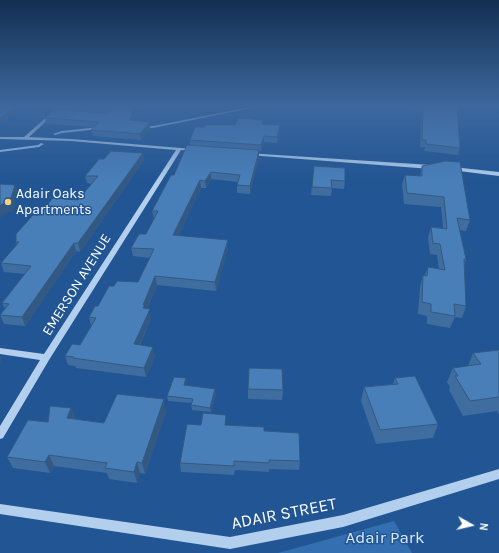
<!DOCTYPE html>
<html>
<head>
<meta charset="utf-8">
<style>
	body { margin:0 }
	#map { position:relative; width:499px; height:553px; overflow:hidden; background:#215593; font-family:Karla,sans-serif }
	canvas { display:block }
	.north { position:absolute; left:451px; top:505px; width:40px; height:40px; -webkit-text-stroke:3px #215593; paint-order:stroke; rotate:98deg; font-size:11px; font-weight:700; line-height:16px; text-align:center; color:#fff }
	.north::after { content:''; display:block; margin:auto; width:14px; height:18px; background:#fff; clip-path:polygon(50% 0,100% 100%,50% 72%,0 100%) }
</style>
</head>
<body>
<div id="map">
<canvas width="499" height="553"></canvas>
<div class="north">N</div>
</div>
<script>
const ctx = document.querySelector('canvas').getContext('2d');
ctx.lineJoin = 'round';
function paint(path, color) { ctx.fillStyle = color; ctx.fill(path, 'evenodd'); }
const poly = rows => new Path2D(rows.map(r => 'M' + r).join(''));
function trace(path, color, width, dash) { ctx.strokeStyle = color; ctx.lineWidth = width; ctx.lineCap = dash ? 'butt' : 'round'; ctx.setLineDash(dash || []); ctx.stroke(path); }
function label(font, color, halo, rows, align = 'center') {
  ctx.font = font + ' Karla,sans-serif'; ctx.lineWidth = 3; ctx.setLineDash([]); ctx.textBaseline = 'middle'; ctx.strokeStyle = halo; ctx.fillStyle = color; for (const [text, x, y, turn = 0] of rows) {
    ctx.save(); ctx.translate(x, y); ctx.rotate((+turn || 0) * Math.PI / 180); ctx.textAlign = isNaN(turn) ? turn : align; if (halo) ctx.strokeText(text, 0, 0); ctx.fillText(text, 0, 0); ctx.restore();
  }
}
paint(poly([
	[394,521,412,553,278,553]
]), '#3470b1');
paint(poly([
	[261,105,267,105,153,128,143,128,141,127,143,126,153,126,261,105],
	[99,127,100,127,100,129,62,133,55,135,53,134,62,131,99,127],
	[41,143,44,144,39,147,0,152,0,150,38,145,41,143]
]), '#a7caef');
paint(poly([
	[50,114,53,115,29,137,71,139,193,149,195,150,193,151,181,150,49,360,3,438,0,439,0,426,40,360,0,354,0,348,44,354,176,150,71,141,0,139,0,137,24,137,50,114],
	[247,153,431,165,434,167,431,169,249,155,247,154,247,153],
	[453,167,499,172,499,176,451,170,451,168,453,167],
	[499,469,499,479,343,527,230,549,0,514,0,504,230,537,343,515,499,469]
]), '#b3cfee');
paint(poly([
	[53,105,147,105,144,108,133,108,132,121,150,128,141,140,93,136,91,130,94,127,46,124,45,118,54,110],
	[236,105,252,105,250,108,237,107],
	[407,105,455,105,460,148,458,155,424,151,425,147,420,147,422,112,407,111],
	[263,124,280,131,277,143,264,142,261,151,259,151,259,157,250,194,237,193,237,185,238,182,211,179,206,188,201,188,178,236,228,240,228,248,216,291,157,285,147,309,151,318,140,345,155,356,146,377,76,368,75,366,68,365,65,356,80,345,91,326,89,317,114,286,138,282,150,258,133,256,131,248,146,234,154,219,152,211,174,175,190,145,190,140,204,127],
	[144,160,80,252,76,251,25,326,4,324,0,315,5,309,2,303,25,274,4,272,1,263,17,245,16,242,38,215,78,200,92,184,87,183,85,176],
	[314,166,345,181,344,189,332,188,331,196,311,195],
	[422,166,470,220,466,231,459,230,466,259,464,266,466,306,462,318,455,317,450,328,427,324,427,316,418,314,420,287,423,275,425,275,428,267,439,269,437,255,430,254,428,238,431,227,443,228,441,207,404,204,402,185,405,175,420,176],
	[499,350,499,415,497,411,463,416,449,390,450,387,447,382,453,368,468,366,473,353],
	[395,378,438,424,433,438,376,444,361,401,364,387,393,384],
	[187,383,186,386,216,394,211,412,192,410,191,405,192,403,168,401,167,396],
	[248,389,283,390,282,400,248,399],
	[71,408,76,420,104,423,166,411,145,474,140,473,137,483,109,479,107,473,54,466,50,473,13,468,7,457,48,422],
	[201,425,227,425,264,431,300,461,299,470,269,469,269,472,235,470,234,475,181,472,180,463]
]), '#3f6d9f');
paint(poly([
	[17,105,27,105,0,126,0,118],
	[132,105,133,108,132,123,129,120],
	[150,122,150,128,141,140,140,134],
	[280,125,280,131,277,143,277,137],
	[264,136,264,142,261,151,261,145],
	[259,150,259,157,250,194,250,186],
	[143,153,144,160,80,252,78,243],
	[211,172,211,179,206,188,205,181],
	[200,180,201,188,174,244,173,235],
	[15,185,18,193,12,212,5,213,0,218,0,206],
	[228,240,228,248,216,291,215,282],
	[74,243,76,251,25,326,22,317],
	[155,276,157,285,146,311,143,308,143,305],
	[150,309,151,318,136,353,134,344],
	[153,347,155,356,146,377,144,368],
	[0,355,2,360,0,363],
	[186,378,187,383,185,390,184,385],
	[215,389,216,394,211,412,210,408],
	[164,399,166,411,145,474,142,463],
	[71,408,76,420,67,418],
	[226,415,227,424,226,435,225,425],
	[49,455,54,466,50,473,45,462],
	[137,462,140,473,137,483,134,472]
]), '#335982');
const building = poly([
	[0,105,17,105,0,118,0,105],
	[53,105,132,105,131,117,129,120,150,122,140,134,91,130,99,122,45,118,53,111,58,110,108,113,111,111,108,108,53,105],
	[416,105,455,105,455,107,457,107,460,148,426,144,426,140,422,140,423,106,416,105],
	[238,118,263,120,262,124,280,125,277,137,264,136,261,145,190,140,195,127,204,127,205,125,235,125,238,118],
	[187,145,259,150,250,186,237,185,240,175,211,172,205,181,200,180,173,235,228,240,215,282,155,276,143,305,145,305,143,308,150,309,134,344,153,347,144,368,73,358,74,357,65,356,72,344,80,345,96,318,89,317,95,306,98,306,109,286,114,286,117,281,138,282,154,249,131,248,139,234,146,234,158,211,152,211,171,175,174,175,187,145],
	[111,151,143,153,78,243,74,243,22,317,0,315,9,304,2,303,31,266,1,263,19,242,16,242,16,234,33,215,38,215,53,198,78,200,98,176,85,176,99,159,104,159,111,151],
	[445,161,460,162,470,220,457,218,466,259,464,259,466,306,454,304,455,316,431,312,431,304,422,302,423,275,427,276,428,267,445,270,440,244,433,243,431,227,447,229,444,197,407,193,405,175,422,176,422,166,445,161],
	[314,166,345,168,345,181,331,180,332,188,312,187,314,166],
	[0,184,15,185,9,204,2,204,0,206,0,184],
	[499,350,499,397,470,401,455,376,458,376,453,368,481,364,473,353,499,350],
	[249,368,282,369,283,390,248,389,249,368],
	[415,376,438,424,380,430,364,387,398,384,395,378,415,376],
	[174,377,186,378,184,385,215,389,210,408,191,405,193,399,167,396,174,377],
	[117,394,164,399,142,463,137,462,134,472,105,468,107,463,49,455,45,462,7,457,28,420,48,422,50,406,71,408,67,418,104,423,117,394],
	[203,413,226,415,225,425,264,427,264,431,299,433,300,461,269,460,269,463,234,461,234,466,180,463,187,424,201,425,203,413]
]);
paint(building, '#497fb9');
trace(building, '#335982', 1);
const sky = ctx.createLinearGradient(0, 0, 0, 182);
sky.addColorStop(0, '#122f51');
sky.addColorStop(0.58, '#3d689e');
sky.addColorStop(1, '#3d689e00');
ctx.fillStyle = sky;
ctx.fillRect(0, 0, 499, 182);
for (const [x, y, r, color] of [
	[8,202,4,"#fad075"]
]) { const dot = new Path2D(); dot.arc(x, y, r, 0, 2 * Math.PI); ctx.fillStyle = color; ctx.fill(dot); trace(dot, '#215593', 1.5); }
label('14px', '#fff', '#215593', [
	["Adair Oaks",16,194],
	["Apartments",16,210]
], 'left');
label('14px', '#fff', '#215593', [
	["EMERSON AVENUE",77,285,-58]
]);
label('17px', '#fff', '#215593', [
	["ADAIR STREET",284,514,-11]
]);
label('17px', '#d9e9fa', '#215593', [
	["Adair Park",385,538]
]);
</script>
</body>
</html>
